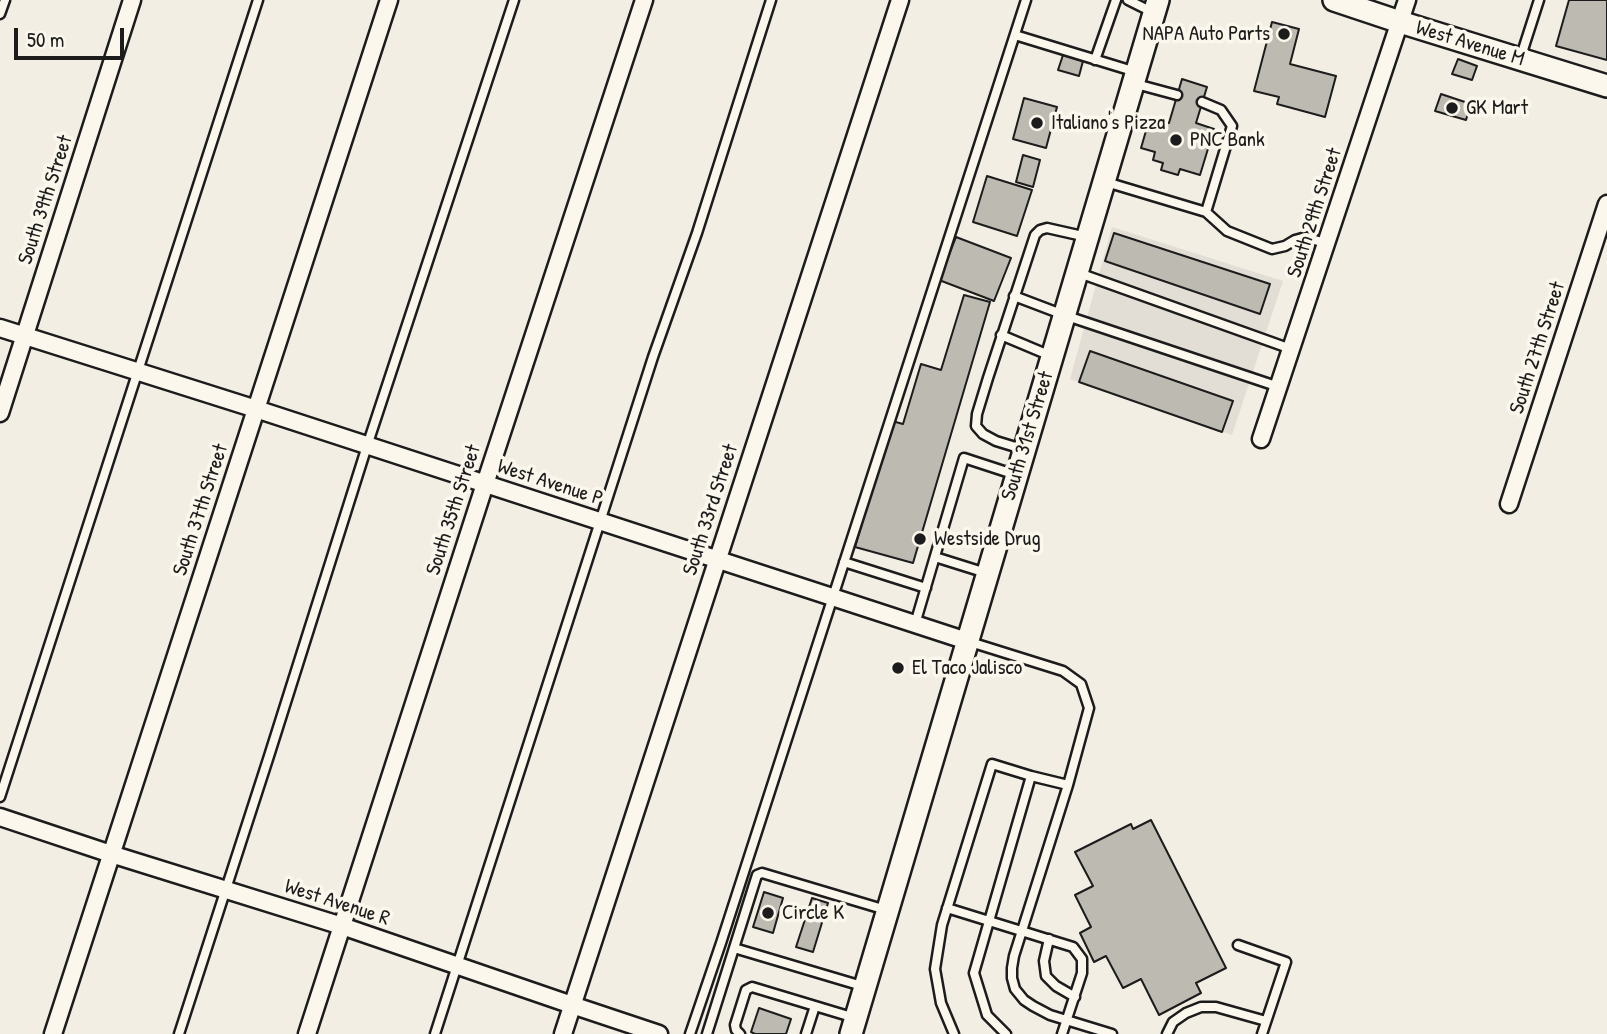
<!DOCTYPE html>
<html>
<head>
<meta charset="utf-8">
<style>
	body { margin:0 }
	#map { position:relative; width:1607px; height:1034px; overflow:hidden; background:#f2eee4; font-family:"Patrick Hand",sans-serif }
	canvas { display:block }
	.scale { position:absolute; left:14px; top:28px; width:110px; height:32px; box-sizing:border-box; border:4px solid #1c1c1c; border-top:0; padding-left:9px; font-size:21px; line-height:24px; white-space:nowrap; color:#1c1c1c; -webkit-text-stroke:5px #fbf7ec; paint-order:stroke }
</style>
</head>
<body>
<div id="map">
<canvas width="1607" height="1034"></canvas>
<div class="scale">50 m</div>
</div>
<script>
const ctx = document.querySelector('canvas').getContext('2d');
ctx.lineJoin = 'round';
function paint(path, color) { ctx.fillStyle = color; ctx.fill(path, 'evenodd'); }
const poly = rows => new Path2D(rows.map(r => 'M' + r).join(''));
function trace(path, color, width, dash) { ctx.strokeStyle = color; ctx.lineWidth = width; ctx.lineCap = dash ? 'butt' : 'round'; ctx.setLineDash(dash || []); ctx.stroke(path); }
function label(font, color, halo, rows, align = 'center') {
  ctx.font = font + ' "Patrick Hand",sans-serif'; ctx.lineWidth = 7; ctx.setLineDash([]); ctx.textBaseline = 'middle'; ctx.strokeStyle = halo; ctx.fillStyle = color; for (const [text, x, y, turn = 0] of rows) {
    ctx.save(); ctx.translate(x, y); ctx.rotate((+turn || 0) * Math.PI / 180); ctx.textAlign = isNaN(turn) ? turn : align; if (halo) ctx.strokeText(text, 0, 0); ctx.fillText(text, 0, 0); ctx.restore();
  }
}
paint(poly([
	[1112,227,1283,281,1232,435,1070,379]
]), '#e2ded5');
const building = poly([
	[1569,0,1607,0,1607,60,1556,46,1569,0],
	[1272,22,1299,29,1290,64,1336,76,1325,117,1277,104,1279,97,1254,91,1272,22],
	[1063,55,1083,61,1079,76,1058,70,1063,55],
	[1458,59,1477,66,1472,80,1452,74,1458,59],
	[1182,79,1207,87,1196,123,1214,129,1200,175,1180,169,1178,175,1161,170,1163,163,1153,160,1155,152,1141,148,1150,117,1169,123,1182,79],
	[1441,94,1471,104,1466,120,1435,111,1441,94],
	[1024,98,1057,107,1046,148,1013,139,1024,98],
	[1023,155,1040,160,1033,187,1016,182,1023,155],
	[987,176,1032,190,1017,236,973,222,987,176],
	[1114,233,1270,284,1260,314,1105,261,1114,233],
	[956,237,1011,258,994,301,939,280,956,237],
	[964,295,990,302,913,563,855,547,892,421,903,424,921,364,941,370,964,295],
	[1090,351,1233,401,1222,432,1079,382,1090,351],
	[1151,820,1226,968,1196,983,1201,993,1159,1015,1141,979,1123,988,1106,956,1094,962,1080,933,1091,927,1075,895,1093,886,1075,852,1131,824,1133,829,1151,820],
	[764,892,783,898,773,933,753,927,764,892],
	[812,898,828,903,813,952,796,947,812,898],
	[759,1008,791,1019,786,1034,755,1034,751,1032,759,1008]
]);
paint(building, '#bdbab1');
trace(building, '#1c1c1c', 2);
const lane = poly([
	[1128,0,1154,13],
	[0,14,5,0],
	[1015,35,1136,72],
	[1520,59,1539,0],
	[1095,60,1116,0],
	[1136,84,1177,95],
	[1106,182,1206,212,1232,126,1221,110,1202,102],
	[1206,212,1227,231,1272,249,1285,246,1295,240,1306,237,1327,244],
	[1079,273,1291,349],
	[1014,296,1064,315,1279,387],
	[1001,335,1051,356],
	[1022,449,996,441,983,434,976,426,977,414,988,378,1035,235,1040,230,1047,228,1087,237],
	[935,557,986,573],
	[844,562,926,588],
	[915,624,964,458,1016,475],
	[967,641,1063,671,1081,684,1089,708,1068,785,1031,776,974,973,987,1015,1006,1034],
	[1068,785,1014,956,1012,968,1012,978,1015,989,1024,1000,1033,1006,1050,1015,1112,1034],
	[0,797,258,0],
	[947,908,1073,947,1082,959,1082,973,1062,1034],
	[1049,939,1044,961,1046,976,1056,986,1075,997],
	[1238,945,1286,962,1262,1034],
	[734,948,862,986],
	[179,1034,269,756,367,446,514,0],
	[435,1034,653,357,697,233,771,0],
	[690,1034,721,943,1026,0],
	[707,1034,757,875,762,873,886,910],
	[740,1034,736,1030,735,1025,746,990,752,987,855,1018],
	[806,1034,815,1006],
	[954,1034,941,1003,935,969,942,925,992,764,1031,776],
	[1167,1034,1173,1022,1186,1013,1201,1007,1216,1007,1266,1021]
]);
const street = poly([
	[0,328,256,409,967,641],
	[0,413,132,0],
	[1261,439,1407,0],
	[1509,504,1607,204],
	[0,817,111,854,342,926,572,1005,659,1034],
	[53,1034,389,0],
	[307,1034,485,484,644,0],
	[563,1034,900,0]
]);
const secondary = poly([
	[1334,0,1400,22,1607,86],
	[851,1034,1158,0]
]);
trace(lane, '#1c1c1c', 13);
trace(street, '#1c1c1c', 21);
trace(secondary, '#1c1c1c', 26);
trace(lane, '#fbf7ec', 8);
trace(street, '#fbf7ec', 16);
trace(secondary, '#fbf7ec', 21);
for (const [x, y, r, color] of [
	[1284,34,7,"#1c1c1c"],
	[1452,108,7,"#1c1c1c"],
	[1037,123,7,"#1c1c1c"],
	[1176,140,7,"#1c1c1c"],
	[920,539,7,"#1c1c1c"],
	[898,668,7,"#1c1c1c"],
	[768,913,7,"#1c1c1c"]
]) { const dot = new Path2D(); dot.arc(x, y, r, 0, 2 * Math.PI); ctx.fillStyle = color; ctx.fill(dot); trace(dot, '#fbf7ec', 2.5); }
label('21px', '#1c1c1c', '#fbf7ec', [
	["NAPA Auto Parts",1270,34,"right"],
	["GK Mart",1466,108],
	["Italiano's Pizza",1051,123],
	["PNC Bank",1190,140],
	["Westside Drug",934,539],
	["El Taco Jalisco",912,668],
	["Circle K",782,913]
], 'left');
label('21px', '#1c1c1c', '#fbf7ec', [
	["West Avenue M",1470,44,17],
	["South 39th Street",46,200,-72],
	["South 29th Street",1315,213,-72],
	["South 27th Street",1538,348,-72],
	["South 31st Street",1028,436,-73],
	["West Avenue P",550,483,18],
	["South 37th Street",201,510,-72],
	["South 35th Street",454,510,-72],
	["South 33rd Street",711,510,-72],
	["West Avenue R",337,903,18]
]);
</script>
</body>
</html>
